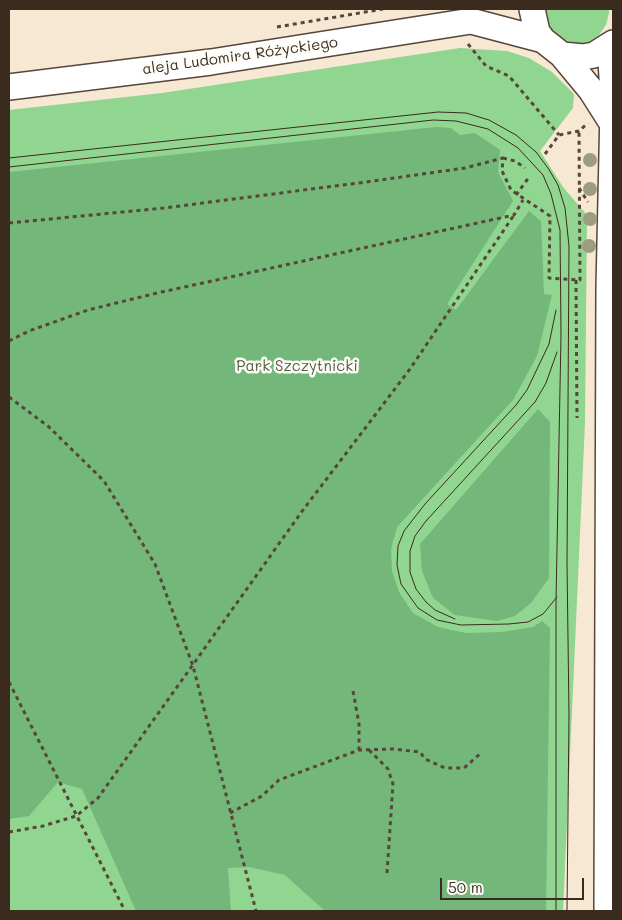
<!DOCTYPE html>
<html>
<head>
<meta charset="utf-8">
<style>
	body { margin:0 }
	#map { position:relative; width:622px; height:920px; overflow:hidden; background:#f6e8d2; font-family:Mali,sans-serif }
	canvas { display:block }
	.frame { position:absolute; inset:0; border:10px solid #3b2a1e; pointer-events:none }
	.scale { position:absolute; left:440px; top:878px; width:144px; height:22px; box-sizing:border-box; border:2px solid #3b2a1e; border-top:0; padding-left:6px; font-size:15px; line-height:18px; white-space:nowrap; color:#3b2a1e; -webkit-text-stroke:4px #fdfcf7; paint-order:stroke }
</style>
</head>
<body>
<div id="map">
<canvas width="622" height="920"></canvas>
<div class="frame"></div>
<div class="scale">50 m</div>
</div>
<script>
const ctx = document.querySelector('canvas').getContext('2d');
ctx.lineJoin = 'round';
function paint(path, color) { ctx.fillStyle = color; ctx.fill(path, 'evenodd'); }
const poly = rows => new Path2D(rows.map(r => 'M' + r).join(''));
function trace(path, color, width, dash) { ctx.strokeStyle = color; ctx.lineWidth = width; ctx.lineCap = dash ? 'butt' : 'round'; ctx.setLineDash(dash || []); ctx.stroke(path); }
function label(font, color, halo, rows, align = 'center') {
  ctx.font = font + ' Mali,sans-serif'; ctx.lineWidth = 5; ctx.setLineDash([]); ctx.textBaseline = 'middle'; ctx.strokeStyle = halo; ctx.fillStyle = color; for (const [text, x, y, turn = 0] of rows) {
    ctx.save(); ctx.translate(x, y); ctx.rotate((+turn || 0) * Math.PI / 180); ctx.textAlign = isNaN(turn) ? turn : align; if (halo) ctx.strokeText(text, 0, 0); ctx.fillText(text, 0, 0); ctx.restore();
  }
}
paint(poly([
	[545,9,609,9,609,13,606,25,599,35,588,42,576,44,558,38,550,29],
	[460,48,507,51,529,58,552,72,574,94,573,108,540,151,563,187,587,215,585,422,563,911,9,911,9,110,162,93]
]), '#90d690');
paint(poly([
	[436,127,451,128,460,135,475,133,500,150,498,172,513,201,447,304,456,310,529,211,541,221,544,294,552,295,537,356,513,400,397,527,391,549,392,571,399,592,413,613,438,627,466,633,502,632,533,627,542,621,550,628,546,911,325,911,285,875,249,867,228,868,231,911,136,911,82,789,58,782,29,816,9,819,9,172],
	[538,409,550,422,549,578,531,603,515,616,497,621,455,615,433,598,422,571,420,544]
]), '#74b77a');
const secondary = poly([
	[532,9,537,32,543,40,562,55,583,57,594,55,613,43],
	[613,51,611,61,613,94],
	[562,55,591,90,612,123],
	[9,87,211,62,471,21,543,40],
	[607,911,609,287,613,109]
]);
trace(secondary, '#574639', 28);
trace(poly([
	[277,27,383,9],
	[468,44,486,66,509,76,559,135],
	[545,154,559,135,579,131,588,123],
	[503,158,515,161,525,168],
	[579,188,588,202],
	[516,195,529,177],
	[9,223,164,208,366,182,465,168,503,158,502,171,511,190,550,216,549,278,580,280,579,131],
	[576,280,577,418],
	[9,341,29,331,88,310,157,293,514,215,523,200],
	[9,397,49,427,104,481,155,564,193,666,256,911],
	[9,682,125,911],
	[353,691,359,724,359,750],
	[369,750,388,769,393,784,387,873],
	[230,813,262,796,279,780,359,750,393,749,420,752,425,759,445,768,464,768,481,753],
	[9,832,43,826,76,816,98,798,303,510,410,369,514,215]
]), '#574639', 3, [4, 4]);
trace(secondary, '#fff', 25);
trace(poly([
	[9,158,438,112,466,113,489,120,516,135,536,152,548,168,558,185,565,208,569,246,567,563,569,715,567,911],
	[9,167,433,120,456,121,488,129,518,148,543,175,551,194,560,230,561,335,556,601,556,911],
	[556,310,549,344,527,390,516,405,425,504,404,531,398,546,397,565,401,584,418,608,437,620,461,625,509,624,528,622,543,614,557,597],
	[455,619,435,610,426,602,416,589,410,572,410,551,415,536,426,521,535,402,546,383,557,352]
]), '#3b2a1e', 1);
ctx.fillStyle = '#9d9c82';
for (const [x, y] of [
	[590,160],
	[590,189],
	[590,219],
	[589,246]
]) { ctx.beginPath(); ctx.arc(x, y, 7, 0, 2 * Math.PI); ctx.fill(); }
label('15px', '#3b2a1e', '#fdfcf7', [
	["aleja Ludomira Różyckiego",240,56,-8]
]);
label('15px', '#545e40', '#fdfcf7', [
	["Park Szczytnicki",297,366]
]);
</script>
</body>
</html>
